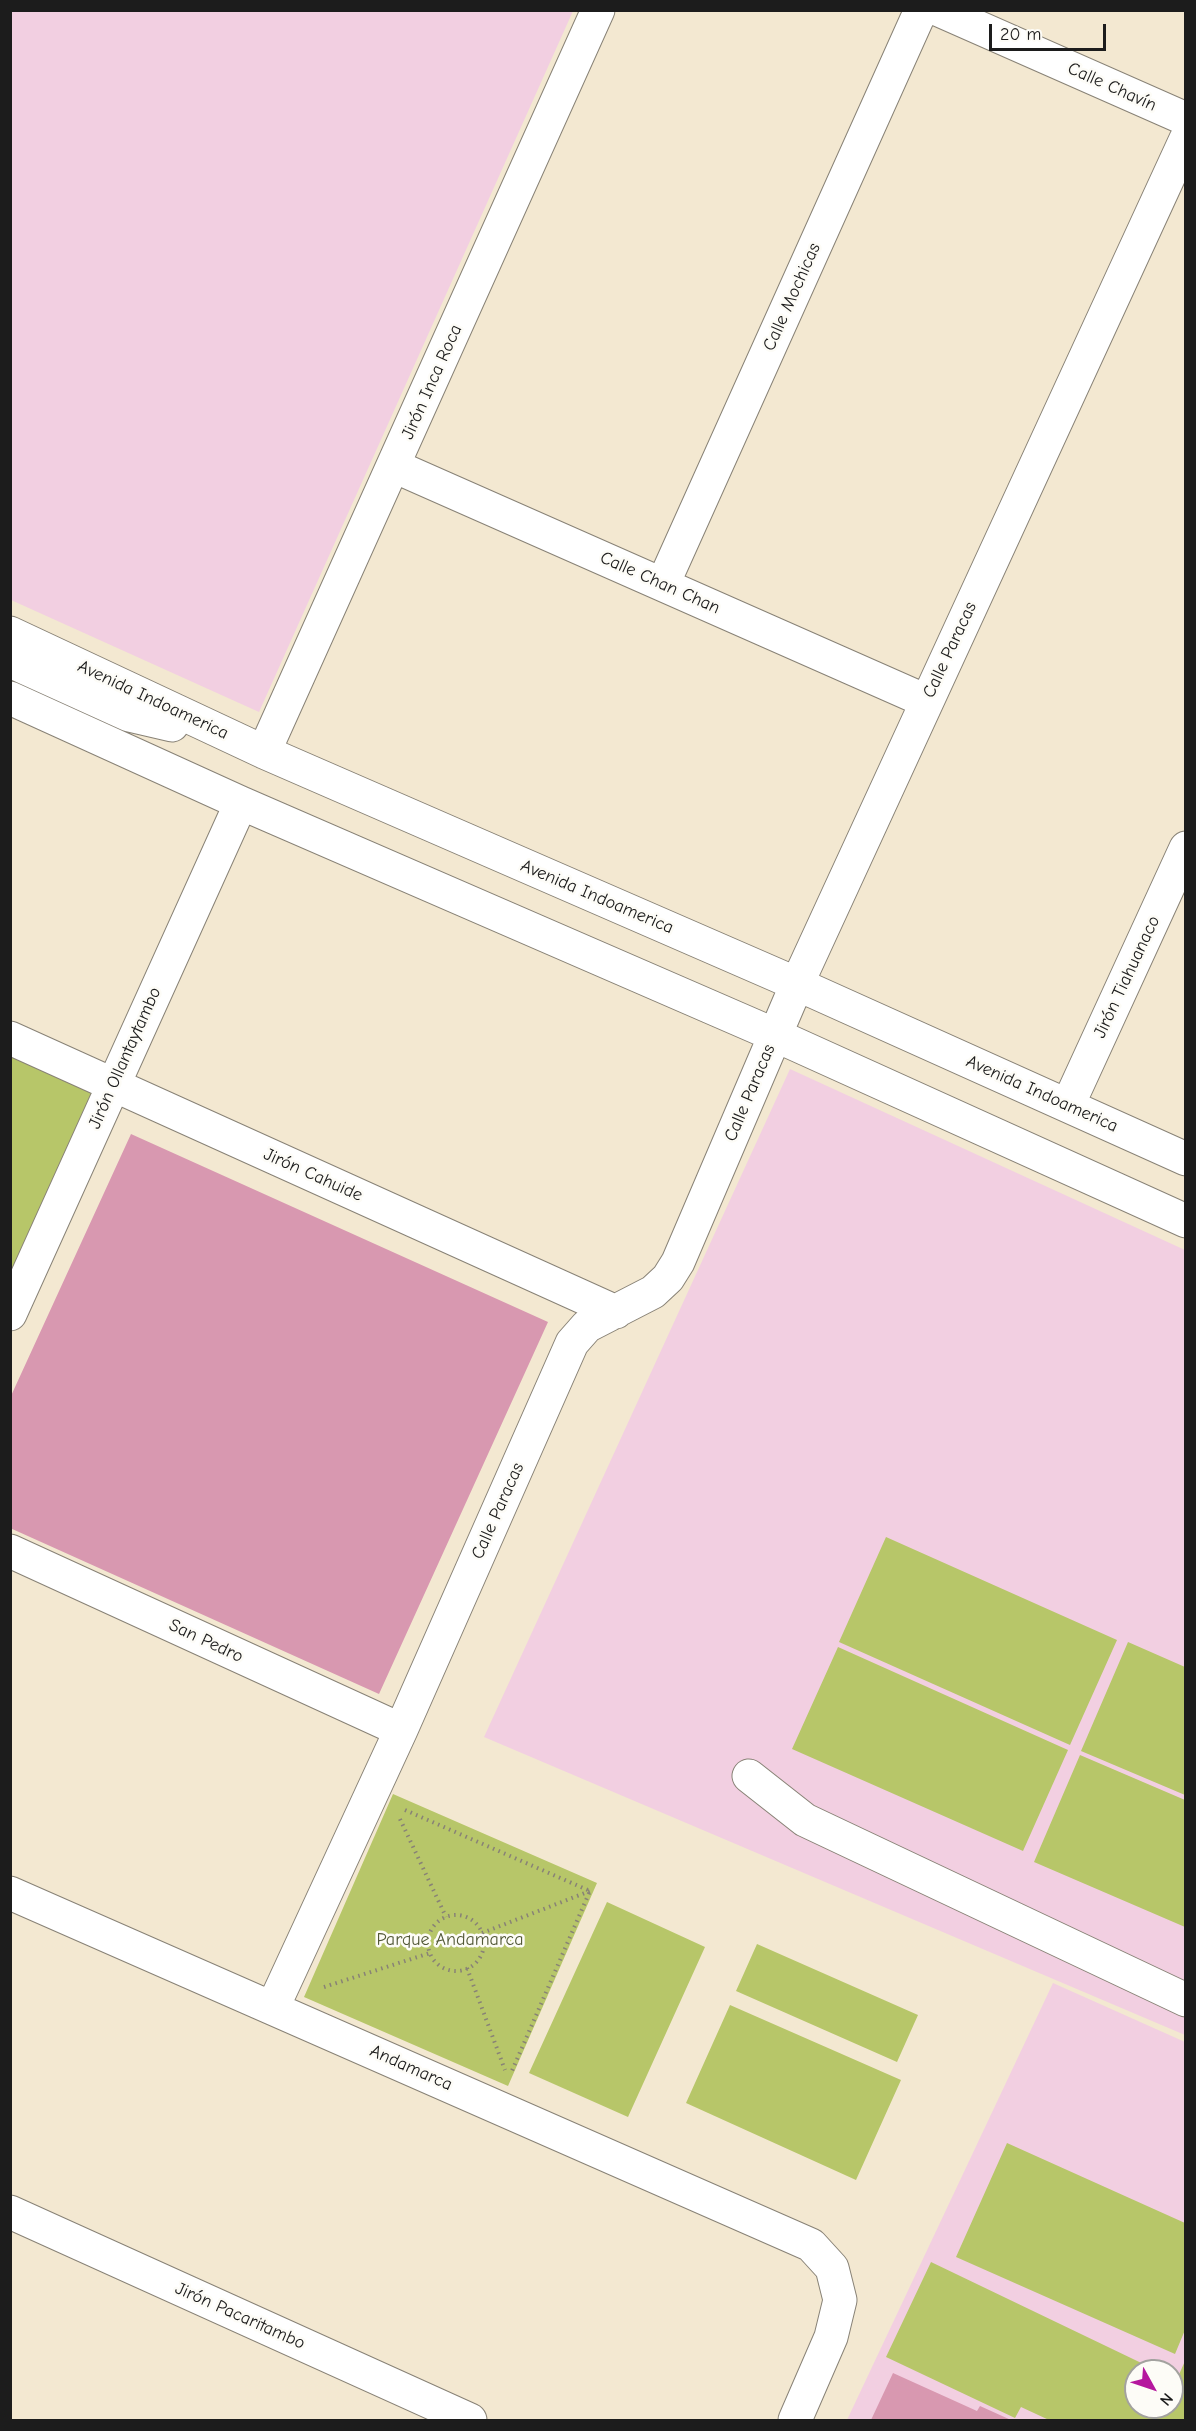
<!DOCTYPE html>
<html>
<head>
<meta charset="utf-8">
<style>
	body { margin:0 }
	#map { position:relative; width:1196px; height:2431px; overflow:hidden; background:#f3e8d1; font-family:"Comic Neue",sans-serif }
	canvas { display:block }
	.frame { position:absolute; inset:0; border:12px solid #1c1c1c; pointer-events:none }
	.north { position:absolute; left:1124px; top:2359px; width:60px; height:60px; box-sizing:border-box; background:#fdfcf7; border:2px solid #a3a29f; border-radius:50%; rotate:130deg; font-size:16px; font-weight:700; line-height:24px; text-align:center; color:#1c1c1c }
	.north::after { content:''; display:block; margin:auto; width:21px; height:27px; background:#b5179e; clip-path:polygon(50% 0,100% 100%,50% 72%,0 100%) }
	.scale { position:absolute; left:989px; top:24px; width:117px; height:27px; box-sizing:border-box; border:3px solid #1c1c1c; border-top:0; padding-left:8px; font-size:18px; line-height:21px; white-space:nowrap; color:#1c1c1c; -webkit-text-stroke:4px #fdfcf7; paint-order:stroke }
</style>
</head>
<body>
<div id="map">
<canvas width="1196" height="2431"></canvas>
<div class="frame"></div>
<div class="north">N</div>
<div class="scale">20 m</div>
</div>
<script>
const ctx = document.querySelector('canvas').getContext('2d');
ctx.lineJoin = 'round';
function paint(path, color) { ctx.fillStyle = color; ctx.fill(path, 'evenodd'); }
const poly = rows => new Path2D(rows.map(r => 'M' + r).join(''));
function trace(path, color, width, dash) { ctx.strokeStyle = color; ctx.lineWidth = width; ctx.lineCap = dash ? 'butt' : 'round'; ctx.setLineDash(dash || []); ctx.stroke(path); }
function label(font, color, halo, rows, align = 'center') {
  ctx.font = font + ' "Comic Neue",sans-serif'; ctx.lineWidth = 5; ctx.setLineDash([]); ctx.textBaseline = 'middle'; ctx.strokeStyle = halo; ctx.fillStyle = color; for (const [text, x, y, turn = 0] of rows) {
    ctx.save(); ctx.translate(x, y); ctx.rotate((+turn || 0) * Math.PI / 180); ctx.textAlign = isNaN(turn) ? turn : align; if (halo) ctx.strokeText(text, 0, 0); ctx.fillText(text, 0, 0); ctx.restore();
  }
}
paint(poly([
	[11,10,573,11,259,712,11,600],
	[790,1069,1185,1250,1185,2035,484,1737],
	[1053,1983,1185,2042,1185,2420,847,2420],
	[1136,2371,1172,2371,1172,2407,1136,2407]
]), '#f2cfe1');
paint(poly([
	[11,1049,98,1089,11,1283],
	[886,1537,1117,1640,1070,1745,839,1642],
	[1128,1642,1185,1667,1185,1795,1081,1751],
	[838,1647,1068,1750,1023,1851,792,1749],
	[1080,1755,1185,1800,1185,1927,1034,1862],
	[393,1794,597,1883,508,2086,304,1997],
	[607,1902,705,1947,628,2117,529,2073],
	[757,1944,918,2015,897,2062,736,1991],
	[730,2005,901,2080,856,2180,686,2103],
	[1007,2143,1185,2223,1185,2330,1175,2354,956,2257],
	[931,2262,1158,2371,1136,2371,1136,2407,1172,2407,1172,2378,1177,2379,1185,2361,1185,2420,1049,2420,1021,2407,1015,2418,886,2357]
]), '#b7c669');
paint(poly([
	[131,1134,548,1322,379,1694,10,1528,10,1398],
	[893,2373,977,2411,980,2406,1011,2420,871,2420]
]), '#d898b0');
const minor = poly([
	[939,10,1186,119],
	[394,466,926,701],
	[663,584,921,10],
	[10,633,264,752,797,984,1186,1159],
	[10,661,129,715,172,725],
	[10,698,241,803,775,1035,1186,1221],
	[264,752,598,10],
	[10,1038,616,1312],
	[1068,1105,1186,848],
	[10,1314,241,803],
	[10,1551,401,1730],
	[749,1776,805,1820,1186,2000],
	[10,1893,811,2245,832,2268,840,2300,831,2337,795,2420],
	[273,2007,401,1730,572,1343,587,1326,653,1292,668,1278,678,1262,797,984,1186,139],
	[10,2212,470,2420]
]);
trace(minor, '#888276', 35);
trace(poly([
	[405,1810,590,1891,511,2073],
	[400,1819,446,1917],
	'428 1943a28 28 0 1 1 56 0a28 28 0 1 1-56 0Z',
	[482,1933,590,1891],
	[467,1968,505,2070],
	[324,1987,430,1953]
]), '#888276', 4, [1.5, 4.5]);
trace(minor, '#fff', 33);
label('18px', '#1c1c1c', '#fdfcf7', [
	["Calle Chavín",1112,87,24],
	["Calle Mochicas",792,297,-66],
	["Jirón Inca Roca",432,382,-66],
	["Calle Chan Chan",660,583,24],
	["Calle Paracas",950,650,-65],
	["Avenida Indoamerica",153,700,25],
	["Avenida Indoamerica",597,897,23],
	["Jirón Tiahuanaco",1127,977,-65],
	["Jirón Ollantaytambo",125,1058,-66],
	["Calle Paracas",750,1093,-67],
	["Avenida Indoamerica",1042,1094,24],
	["Jirón Cahuide",313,1175,24],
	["Calle Paracas",498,1511,-66],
	["San Pedro",206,1641,25],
	["Andamarca",411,2068,24],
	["Jirón Pacaritambo",240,2316,24]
]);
label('18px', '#525837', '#fdfcf7', [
	["Parque Andamarca",450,1940]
]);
</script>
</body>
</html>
